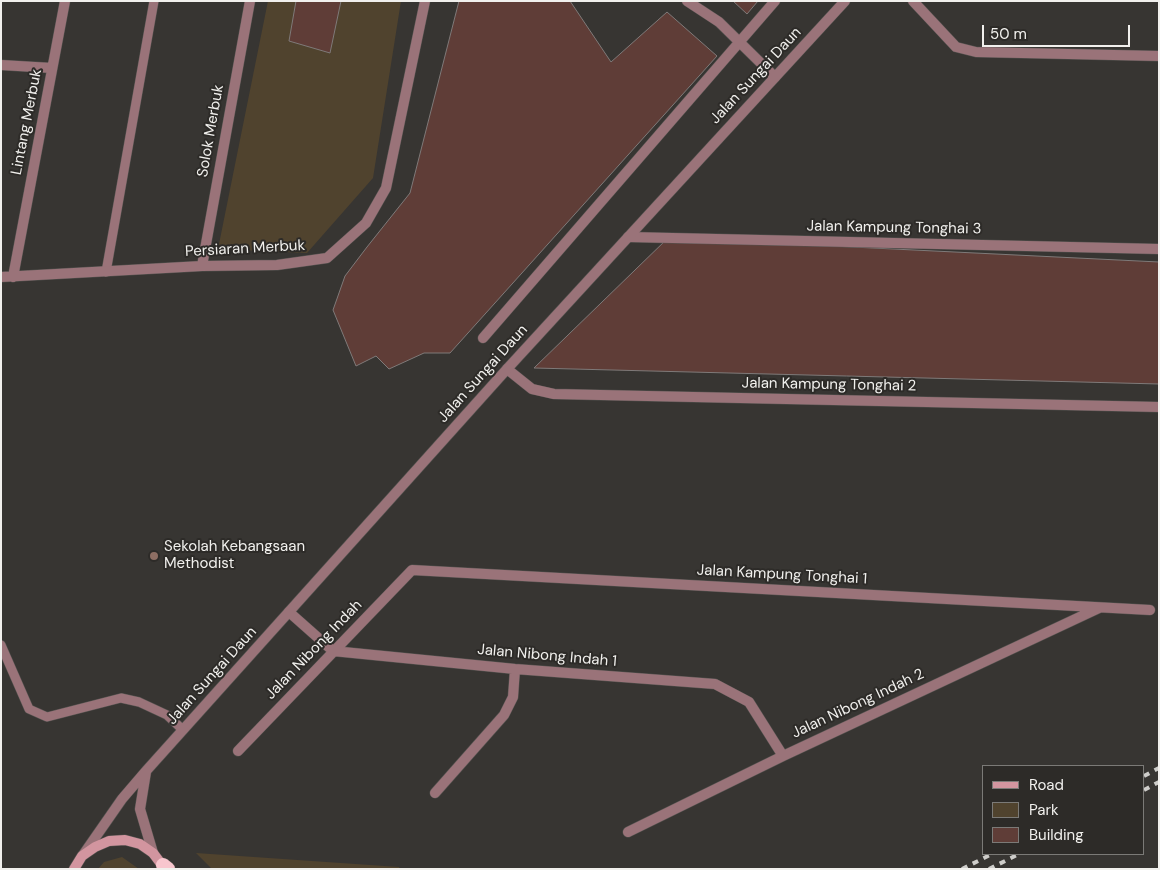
<!DOCTYPE html>
<html>
<head>
<meta charset="utf-8">
<style>
	body { margin:0 }
	#map { position:relative; width:1160px; height:870px; overflow:hidden; background:#373532; font-family:"DM Sans",sans-serif }
	canvas { display:block }
	.frame { position:absolute; inset:0; border:2px solid #f1f0ed; pointer-events:none }
	.legend { position:absolute; left:982px; top:765px; width:162px; height:90px; box-sizing:border-box; background:#2d2b28; border:1px solid #7b7a77; margin:0; padding:6px 9px; list-style:none; font-size:15px; color:#f1f0ed }
	.legend li { display:flex; align-items:center; gap:10px; height:25px }
	.legend b { width:25px; border:1px solid #7b7a77 }
	.scale { position:absolute; left:982px; top:25px; width:148px; height:22px; box-sizing:border-box; border:2px solid #f1f0ed; border-top:0; padding-left:6px; font-size:15px; line-height:18px; white-space:nowrap; color:#f1f0ed; -webkit-text-stroke:4px #2d2b28; paint-order:stroke }
</style>
</head>
<body>
<div id="map">
<canvas width="1160" height="870"></canvas>
<div class="frame"></div>
<ul class="legend">
<li><b style="height:6px;background:#d2959f"></b>Road</li>
<li><b style="height:14px;background:#50432e"></b>Park</li>
<li><b style="height:14px;background:#5f3d37"></b>Building</li>
</ul>
<div class="scale">50 m</div>
</div>
<script>
const ctx = document.querySelector('canvas').getContext('2d');
ctx.lineJoin = 'round';
function paint(path, color) { ctx.fillStyle = color; ctx.fill(path, 'evenodd'); }
const poly = rows => new Path2D(rows.map(r => 'M' + r).join(''));
function trace(path, color, width, dash) { ctx.strokeStyle = color; ctx.lineWidth = width; ctx.lineCap = dash ? 'butt' : 'round'; ctx.setLineDash(dash || []); ctx.stroke(path); }
function label(font, color, halo, rows, align = 'center') {
  ctx.font = font + ' "DM Sans",sans-serif'; ctx.lineWidth = 4; ctx.setLineDash([]); ctx.textBaseline = 'middle'; ctx.strokeStyle = halo; ctx.fillStyle = color; for (const [text, x, y, turn = 0] of rows) {
    ctx.save(); ctx.translate(x, y); ctx.rotate((+turn || 0) * Math.PI / 180); ctx.textAlign = isNaN(turn) ? turn : align; if (halo) ctx.strokeText(text, 0, 0); ctx.fillText(text, 0, 0); ctx.restore();
  }
}
paint(poly([
	[268,1,401,1,373,178,307,253,218,249],
	[196,853,399,867,400,869,212,869],
	[122,857,139,869,98,869,104,862]
]), '#50432e');
const building = poly([
	[296,1,341,1,330,53,289,41,296,1],
	[459,1,570,1,611,62,667,12,717,56,450,353,424,353,389,369,376,356,356,366,333,310,345,276,367,247,410,193,459,1],
	[733,1,758,1,747,14,733,1],
	[668,238,1159,262,1159,384,534,368,668,238]
]);
paint(building, '#5f3d37');
trace(building, '#7f7a79', 1);
const service = poly([
	[106,272,154,1],
	[1,645,29,709,47,717,121,698,139,702,167,715,183,730]
]);
const minor = poly([
	[687,1,719,22,775,77],
	[913,1,956,47,976,52,1159,56],
	[1,65,52,68],
	[628,237,1159,249],
	[202,266,250,1],
	[1,277,202,266,277,265,327,258,366,223,386,188,425,1],
	[13,277,65,1],
	[483,338,775,1],
	[507,369,532,389,554,394,1159,407],
	[289,612,333,651,515,669,715,684,749,702,783,756],
	[238,751,412,570,1150,610],
	[435,793,504,715,513,697,515,669],
	[628,832,783,756,1099,608]
]);
const tertiary = poly([
	[146,772,140,809,153,853],
	[83,855,122,799,146,771,507,369,845,1]
]);
const secondary = poly([
	[74,869,82,856,95,847,109,841,125,840,140,844,153,853,165,869]
]);
const trunk = poly([
	[163,865,168,869]
]);
trace(service, '#555350', 10);
trace(minor, '#555350', 11);
trace(tertiary, '#555350', 11);
trace(secondary, '#555350', 11);
trace(trunk, '#555350', 15);
trace(service, '#9a7379', 9);
trace(minor, '#9a7379', 10);
trace(tertiary, '#9a7379', 10);
trace(secondary, '#d2959f', 10);
trace(trunk, '#f8c6ce', 14);
trace(poly([
	[1144,776,1159,768],
	[1144,790,1159,782],
	[962,869,992,854],
	[989,869,1019,854]
]), '#cecdca', 4, [6, 6]);
for (const [x, y, r, color] of [
	[154,556,5,"#8d6e63"]
]) { const dot = new Path2D(); dot.arc(x, y, r, 0, 2 * Math.PI); ctx.fillStyle = color; ctx.fill(dot); trace(dot, '#2d2b28', 2); }
label('15px', '#f1f0ed', '#2d2b28', [
	["Jalan Sungai Daun",756,76,-47],
	["Lintang Merbuk",27,122,-79],
	["Solok Merbuk",211,131,-80],
	["Jalan Kampung Tonghai 3",894,228,1],
	["Persiaran Merbuk",245,249,-3],
	["Jalan Sungai Daun",483,374,-48],
	["Jalan Kampung Tonghai 2",829,385,1],
	["Jalan Kampung Tonghai 1",782,575,3],
	["Jalan Nibong Indah",314,650,-46],
	["Jalan Nibong Indah 1",547,656,5],
	["Jalan Sungai Daun",212,676,-48],
	["Jalan Nibong Indah 2",858,704,-25]
]);
label('15px', '#f1f0ed', '#2d2b28', [
	["Sekolah Kebangsaan",164,547],
	["Methodist",164,564]
], 'left');
</script>
</body>
</html>
